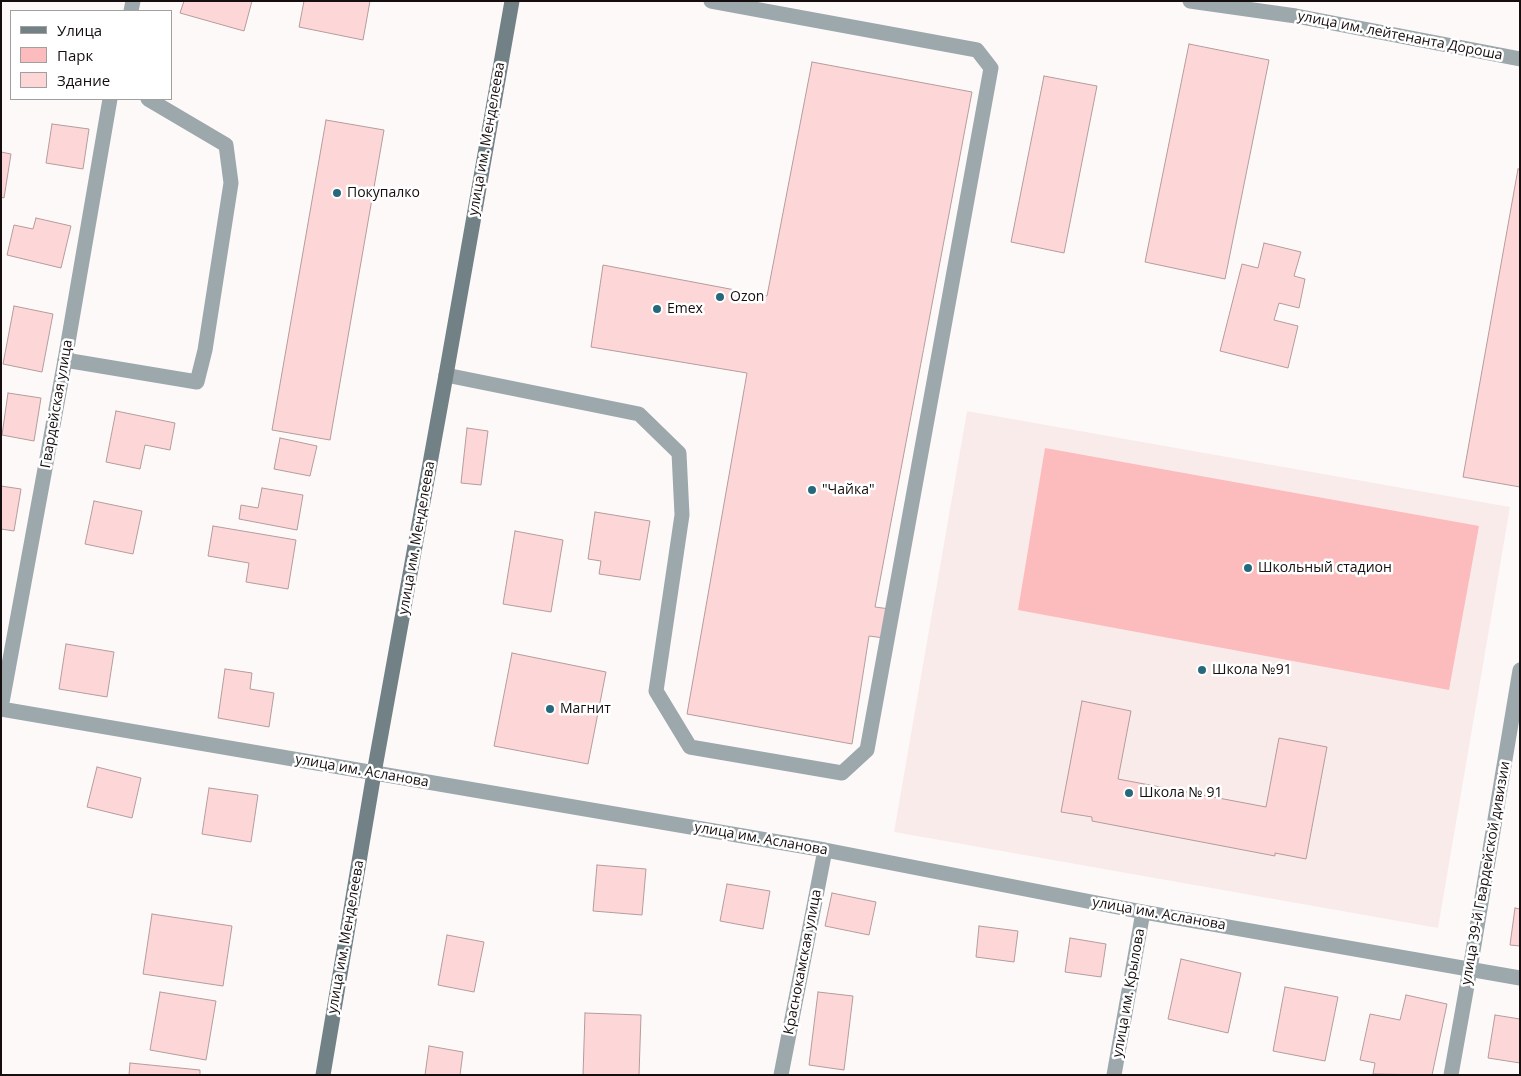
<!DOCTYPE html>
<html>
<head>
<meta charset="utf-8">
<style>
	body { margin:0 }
	#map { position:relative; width:1521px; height:1076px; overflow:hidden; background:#fef9f9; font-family:"Open Sans",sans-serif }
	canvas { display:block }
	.frame { position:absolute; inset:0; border:2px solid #160e0e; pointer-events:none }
	.legend { position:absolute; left:10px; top:10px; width:162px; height:90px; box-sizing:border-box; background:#fff; border:1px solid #a29f9f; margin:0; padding:6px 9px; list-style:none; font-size:15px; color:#160e0e }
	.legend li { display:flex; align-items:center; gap:10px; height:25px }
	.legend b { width:25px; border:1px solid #a29f9f }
</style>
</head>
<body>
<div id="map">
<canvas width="1521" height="1076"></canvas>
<div class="frame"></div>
<ul class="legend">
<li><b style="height:6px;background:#718186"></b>Улица</li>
<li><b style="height:14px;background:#fcbcbd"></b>Парк</li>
<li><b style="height:14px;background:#fdd6d7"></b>Здание</li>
</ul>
</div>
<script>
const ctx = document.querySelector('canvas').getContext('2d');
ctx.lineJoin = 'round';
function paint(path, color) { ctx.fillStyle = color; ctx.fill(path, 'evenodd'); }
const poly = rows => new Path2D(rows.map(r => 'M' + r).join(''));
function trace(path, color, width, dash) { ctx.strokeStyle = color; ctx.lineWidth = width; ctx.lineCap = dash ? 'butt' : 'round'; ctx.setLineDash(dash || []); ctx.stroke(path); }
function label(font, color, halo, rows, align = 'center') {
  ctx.font = font + ' "Open Sans",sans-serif'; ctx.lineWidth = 5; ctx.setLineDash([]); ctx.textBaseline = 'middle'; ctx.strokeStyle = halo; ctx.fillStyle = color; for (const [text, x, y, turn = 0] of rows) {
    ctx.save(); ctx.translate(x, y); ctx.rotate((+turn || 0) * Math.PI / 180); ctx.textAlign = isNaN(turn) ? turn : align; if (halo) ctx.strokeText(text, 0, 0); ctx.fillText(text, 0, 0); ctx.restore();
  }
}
paint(poly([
	[967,411,1510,507,1438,928,894,832]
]), '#faebeb');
paint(poly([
	[1045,448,1479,526,1449,690,1018,610]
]), '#fcbcbd');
const building = poly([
	[184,1,252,1,244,31,180,13,184,1],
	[304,1,370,1,363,40,299,27,304,1],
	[1189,44,1269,60,1225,279,1145,262,1189,44],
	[812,62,972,92,875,607,890,609,884,638,869,636,852,744,687,714,747,373,591,347,603,265,767,296,812,62],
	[1044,76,1097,86,1064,253,1011,242,1044,76],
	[326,120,384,130,330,440,272,430,326,120],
	[52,124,89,129,83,169,46,163,52,124],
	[1,152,11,154,4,198,1,197,1,152],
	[1518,169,1520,169,1520,487,1463,477,1518,169],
	[36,218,71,226,61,268,7,255,14,225,33,229,36,218],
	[1264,243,1301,252,1294,276,1305,279,1299,308,1279,303,1274,320,1298,326,1288,368,1220,351,1242,264,1258,268,1264,243],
	[14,306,53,314,42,372,3,364,14,306],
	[8,393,41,398,34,441,2,435,8,393],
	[116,411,175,423,170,450,145,445,140,469,106,462,116,411],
	[467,428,488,431,481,485,461,483,467,428],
	[280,438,317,446,310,476,274,469,280,438],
	[1,486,21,489,14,531,1,529,1,486],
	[262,488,303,495,297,530,239,519,241,505,258,508,262,488],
	[94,501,142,511,133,554,85,544,94,501],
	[595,512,650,521,640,580,599,574,601,561,588,559,595,512],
	[213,526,296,540,288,589,246,582,249,563,208,556,213,526],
	[515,531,563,540,551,612,503,604,515,531],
	[66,644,114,652,107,697,59,689,66,644],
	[512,653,606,672,588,764,494,746,512,653],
	[225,669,252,673,250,689,274,693,269,727,218,718,225,669],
	[1082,701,1131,711,1118,779,1266,807,1279,738,1327,747,1306,859,1275,853,1275,856,1092,821,1092,817,1061,812,1082,701],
	[97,767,141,778,132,818,87,807,97,767],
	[209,788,258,795,251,842,202,834,209,788],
	[597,865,646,869,642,915,593,911,597,865],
	[727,884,770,891,763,929,720,921,727,884],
	[832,893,876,902,869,935,825,926,832,893],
	[1515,908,1520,909,1520,946,1510,945,1515,908],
	[152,914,232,926,223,986,143,974,152,914],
	[979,926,1018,931,1014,962,976,957,979,926],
	[447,935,484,942,474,992,438,985,447,935],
	[1070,938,1106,944,1101,977,1065,972,1070,938],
	[1181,959,1241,973,1228,1033,1168,1019,1181,959],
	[1285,987,1338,997,1325,1061,1273,1051,1285,987],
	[160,992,216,1001,206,1060,150,1050,160,992],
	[818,992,853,996,844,1070,809,1065,818,992],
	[1406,995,1447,1004,1432,1075,1373,1074,1375,1063,1360,1060,1370,1014,1400,1020,1406,995],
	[585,1013,641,1015,639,1075,583,1075,585,1013],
	[1495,1015,1520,1019,1520,1063,1488,1058,1495,1015],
	[429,1046,463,1052,460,1075,425,1075,429,1046],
	[130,1063,200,1070,200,1075,129,1075,130,1063]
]);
paint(building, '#fdd6d7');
trace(building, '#b59c9c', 1);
trace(poly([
	[65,360,197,382,205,350,231,183,226,145,148,99],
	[446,375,639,414,679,453,682,515,656,691,690,747,842,773,867,750,991,68,977,50,711,1]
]), '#9da8ac', 15);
trace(poly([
	[1190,1,1296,16,1520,59],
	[131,11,133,1],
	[1,708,65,360,110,99],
	[1,709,825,850,1143,912,1520,978],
	[781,1075,825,850],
	[1114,1075,1143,912],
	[1451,1075,1470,969,1520,670]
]), '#9da8ac', 15);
trace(poly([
	[323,1075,374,773,446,375,512,1]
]), '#718186', 15);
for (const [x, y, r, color] of [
	[337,193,5,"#27697c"],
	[720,297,5,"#27697c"],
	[657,309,5,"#27697c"],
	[812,490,5,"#27697c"],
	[1248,568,5,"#27697c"],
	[1202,670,5,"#27697c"],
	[550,709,5,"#27697c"],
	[1129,793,5,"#27697c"]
]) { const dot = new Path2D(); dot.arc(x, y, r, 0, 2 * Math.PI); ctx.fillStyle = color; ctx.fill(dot); trace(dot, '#fff', 2); }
label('14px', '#160e0e', '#fff', [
	["улица им. лейтенанта Дороша",1400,36,11],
	["улица им. Менделеева",487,139,-80],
	["Гвардейская улица",57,404,-80],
	["улица им. Менделеева",417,538,-80],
	["улица им. Асланова",362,771,10],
	["улица им. Асланова",761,839,10],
	["улица 39-й Гвардейской дивизии",1486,873,-80],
	["улица им. Асланова",1159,914,10],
	["улица им. Менделеева",346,937,-80],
	["Краснокамская улица",803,962,-79],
	["улица им. Крылова",1129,993,-80]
]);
label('14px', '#160e0e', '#fff', [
	["Покупалко",347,193],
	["Ozon",730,297],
	["Emex",667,309],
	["\"Чайка\"",822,490],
	["Школьный стадион",1258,568],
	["Школа №91",1212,670],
	["Магнит",560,709],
	["Школа № 91",1139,793]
], 'left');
</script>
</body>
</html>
